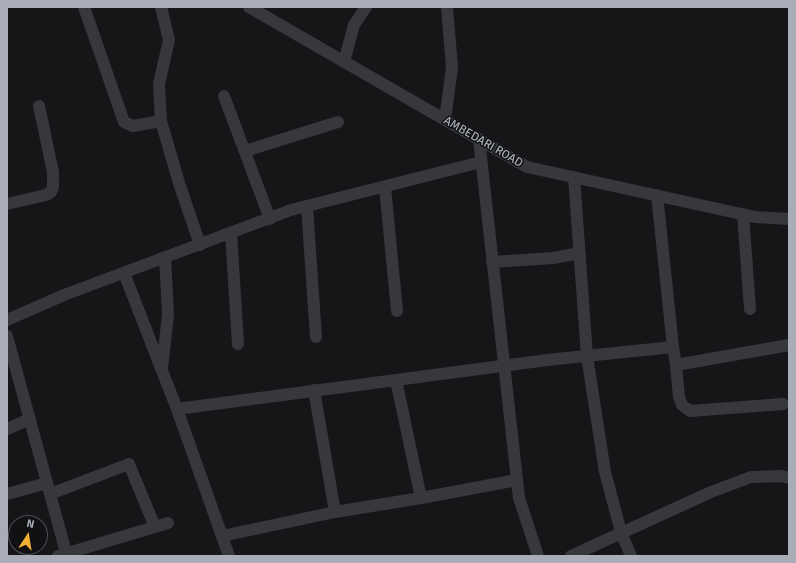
<!DOCTYPE html>
<html>
<head>
<meta charset="utf-8">
<style>
	body { margin:0 }
	#map { position:relative; width:796px; height:563px; overflow:hidden; background:#161618; font-family:Signika,sans-serif }
	canvas { display:block }
	.frame { position:absolute; inset:0; border:8px solid #a8adb8; pointer-events:none }
	.north { position:absolute; left:8px; top:515px; width:40px; height:40px; box-sizing:border-box; background:#111113; border:1px solid #4d4f55; border-radius:50%; rotate:12deg; font-size:11px; font-weight:700; line-height:16px; text-align:center; color:#a8adb8 }
	.north::after { content:''; display:block; margin:auto; width:14px; height:18px; background:#f2b134; clip-path:polygon(50% 0,100% 100%,50% 72%,0 100%) }
</style>
</head>
<body>
<div id="map">
<canvas width="796" height="563"></canvas>
<div class="frame"></div>
<div class="north">N</div>
</div>
<script>
const ctx = document.querySelector('canvas').getContext('2d');
ctx.lineJoin = 'round';
const poly = rows => new Path2D(rows.map(r => 'M' + r).join(''));
function trace(path, color, width, dash) { ctx.strokeStyle = color; ctx.lineWidth = width; ctx.lineCap = dash ? 'butt' : 'round'; ctx.setLineDash(dash || []); ctx.stroke(path); }
function label(font, color, halo, rows, align = 'center') {
  ctx.font = font + ' Signika,sans-serif'; ctx.lineWidth = 3; ctx.setLineDash([]); ctx.textBaseline = 'middle'; ctx.strokeStyle = halo; ctx.fillStyle = color; for (const [text, x, y, turn = 0] of rows) {
    ctx.save(); ctx.translate(x, y); ctx.rotate((+turn || 0) * Math.PI / 180); ctx.textAlign = isNaN(turn) ? turn : align; if (halo) ctx.strokeText(text, 0, 0); ctx.fillText(text, 0, 0); ctx.restore();
  }
}
trace(poly([
	[84,7,124,122,133,126,161,121],
	[161,7,169,40,159,84,161,121,179,183,200,245],
	[249,7,527,167,755,217,789,219],
	[344,62,354,25,366,7],
	[224,96,270,219],
	[445,120,452,67,447,7],
	[479,139,519,498,538,556],
	[245,151,338,122],
	[574,177,587,356,605,472,621,532,631,556],
	[385,187,397,311],
	[657,195,673,347,676,365,789,345],
	[7,204,46,195,51,192,53,187,53,172,39,106],
	[307,207,316,337],
	[743,214,750,309],
	[231,233,238,344],
	[492,262,553,258,580,253],
	[124,273,177,409,229,556],
	[7,320,64,295,291,210,481,162],
	[7,336,67,556],
	[676,365,679,397,682,405,690,411,783,404],
	[162,368,168,315,165,257],
	[396,380,421,498],
	[314,390,335,512],
	[177,409,547,360,673,347],
	[7,429,30,419],
	[7,494,47,483],
	[50,494,129,464,155,527],
	[222,536,335,512,421,498,517,480],
	[58,556,168,523],
	[571,556,711,492,751,477,781,476,789,478]
]), '#37383d', 12);
label('12px', '#a8adb8', '#111113', [
	["AMBEDARI ROAD",483,142,30]
]);
</script>
</body>
</html>
